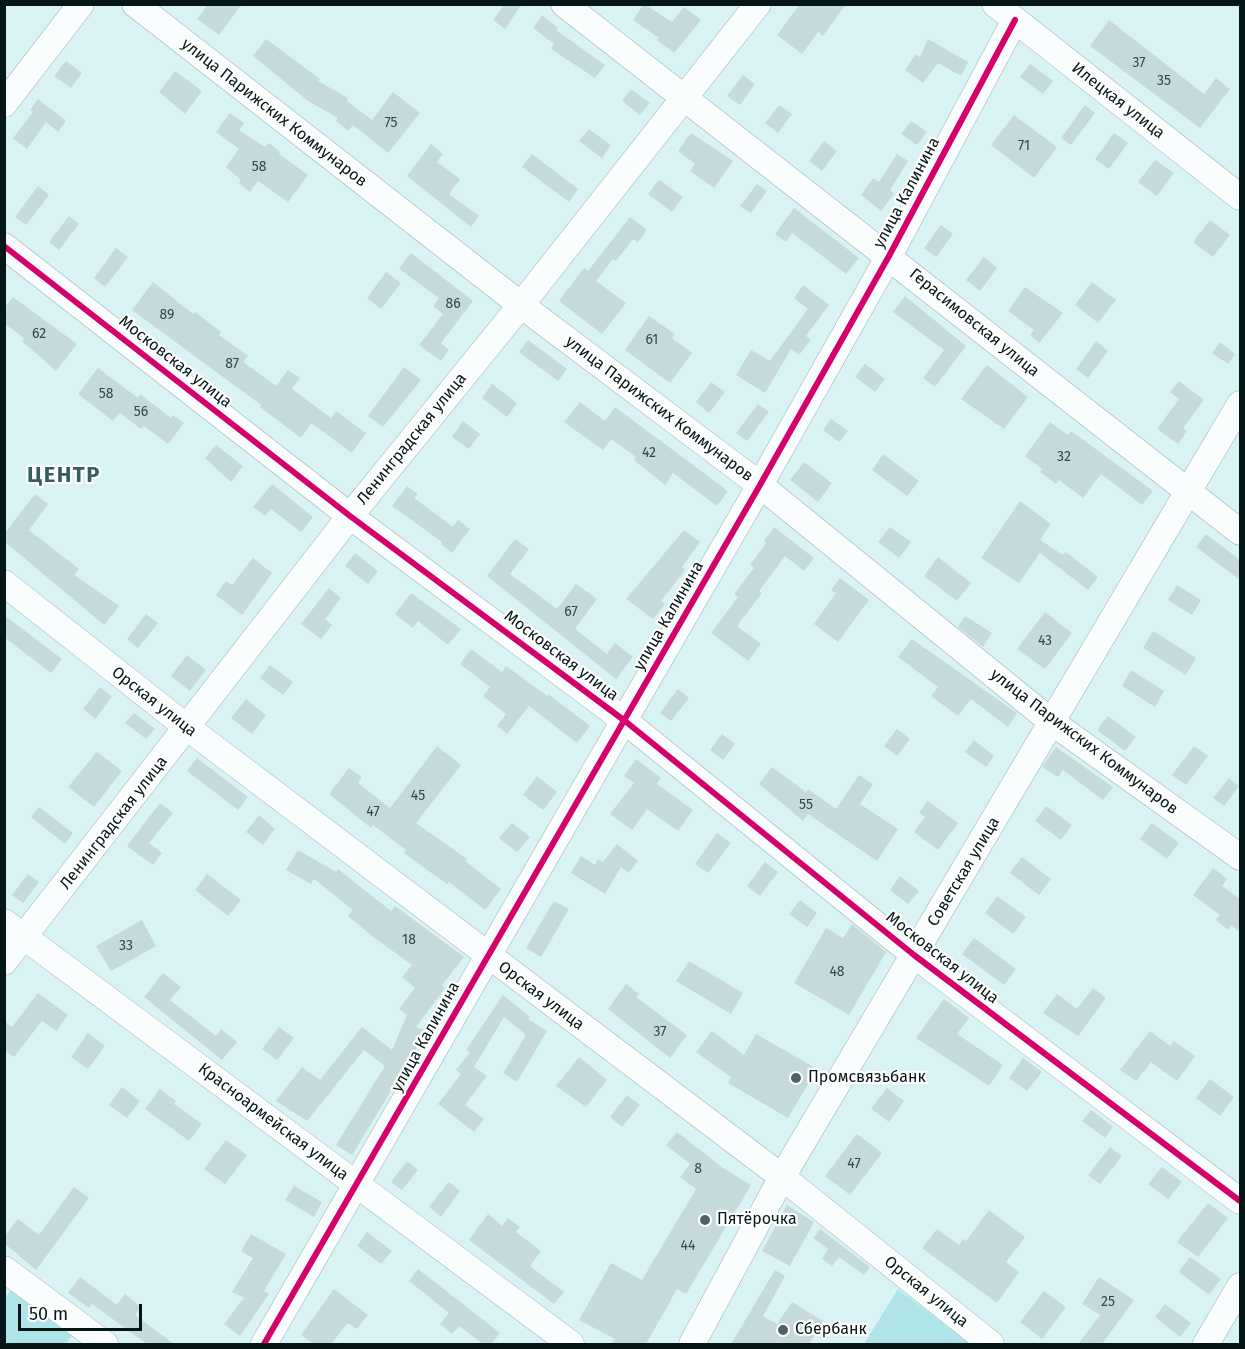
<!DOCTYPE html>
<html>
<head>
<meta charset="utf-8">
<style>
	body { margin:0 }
	#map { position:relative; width:1245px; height:1349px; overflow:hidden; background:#d9f2f4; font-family:"Fira Sans",sans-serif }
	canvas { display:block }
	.frame { position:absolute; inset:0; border:6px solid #051617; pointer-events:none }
	.scale { position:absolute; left:18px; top:1304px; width:124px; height:27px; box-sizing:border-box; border:3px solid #051617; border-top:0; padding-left:8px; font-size:18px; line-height:21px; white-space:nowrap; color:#051617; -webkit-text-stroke:4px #fff; paint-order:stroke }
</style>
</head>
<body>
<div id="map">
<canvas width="1245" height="1349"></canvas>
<div class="frame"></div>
<div class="scale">50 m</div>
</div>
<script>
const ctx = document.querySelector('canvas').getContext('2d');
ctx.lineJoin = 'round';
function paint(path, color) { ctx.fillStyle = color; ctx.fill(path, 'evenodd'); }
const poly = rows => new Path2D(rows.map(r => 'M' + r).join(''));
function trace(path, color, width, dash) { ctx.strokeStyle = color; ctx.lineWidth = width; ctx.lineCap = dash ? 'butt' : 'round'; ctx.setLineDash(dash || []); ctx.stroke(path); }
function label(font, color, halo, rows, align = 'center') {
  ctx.font = font + ' "Fira Sans",sans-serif'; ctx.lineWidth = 4.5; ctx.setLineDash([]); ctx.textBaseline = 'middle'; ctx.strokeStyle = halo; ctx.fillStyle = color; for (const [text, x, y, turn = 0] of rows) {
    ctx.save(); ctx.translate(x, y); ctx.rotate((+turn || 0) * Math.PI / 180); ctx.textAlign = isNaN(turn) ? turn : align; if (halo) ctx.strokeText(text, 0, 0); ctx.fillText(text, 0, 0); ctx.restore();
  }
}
paint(poly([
	[11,1289,74,1333,66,1344,5,1344,5,1299],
	[898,1289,970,1344,864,1344]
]), '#afe5e9');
paint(poly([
	[208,4,242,4,219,35,197,19],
	[505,4,522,4,505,29,493,20],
	[644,4,672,22,684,7,701,20,674,53,657,40,659,38,633,20],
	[800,4,846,4,823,36,818,32,802,54,777,35],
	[542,15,558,28,556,30,605,65,595,78,551,49,554,44,533,28],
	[1109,20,1204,94,1216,78,1230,89,1200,128,1090,46],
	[266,39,320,79,318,81,348,98,347,101,372,120,393,92,420,113,388,153,353,125,348,131,336,121,338,118,308,101,253,56],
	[928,39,968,62,961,76,938,63,923,83,905,70,916,54,920,57],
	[66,61,82,73,71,88,54,76],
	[1030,64,1053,81,1043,94,1020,77],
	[175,71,202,91,185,114,159,92],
	[743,75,755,84,740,105,727,96],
	[631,89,650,103,640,115,622,101],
	[38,99,66,121,58,132,46,122,27,149,13,138,33,112,30,110],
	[779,105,792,114,778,133,765,123],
	[1085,105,1095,113,1071,145,1061,138],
	[230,113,244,123,239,130,265,147,269,143,280,152,279,154,308,175,288,202,258,181,250,192,239,183,241,180,226,167,239,149,216,132],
	[1014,115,1057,147,1034,178,991,145],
	[911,121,927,132,917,145,901,134],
	[589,129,611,145,602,158,579,141],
	[691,133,733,161,714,188,690,171,695,164,678,151],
	[1114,133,1128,143,1109,169,1095,159],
	[824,141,837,151,822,171,809,161],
	[431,144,443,154,437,162,460,179,449,194,479,216,471,227,407,176],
	[532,154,578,189,569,202,522,167],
	[897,154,908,161,890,190,894,194,881,211,861,195,873,178,879,182],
	[1155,160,1174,173,1157,196,1138,182],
	[659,180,683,197,672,212,648,194],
	[757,184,767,191,751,213,740,206],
	[38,186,49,195,26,225,15,217],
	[794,208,859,258,846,274,792,233,786,242,775,234],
	[69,216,79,224,59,250,49,242],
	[630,217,647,230,638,242,633,239,616,261,613,259,596,281,626,303,602,334,559,301,584,268,588,271],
	[1210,220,1230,235,1213,257,1193,242],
	[941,225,953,234,936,257,924,248],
	[116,248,128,257,105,287,94,278],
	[411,253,473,301,441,343,449,350,441,361,419,345,443,314,433,306,439,298,399,269],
	[984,257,997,268,980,291,966,280],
	[386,272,401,283,381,309,367,298],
	[153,282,193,314,195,312,221,332,219,335,248,356,243,362,276,386,288,370,300,378,292,389,331,418,336,411,366,433,352,453,311,423,301,438,260,407,261,405,132,310],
	[1092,282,1116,300,1098,323,1075,305],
	[803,285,829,305,806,336,811,340,799,355,791,349,765,393,736,375,751,350,770,361,808,309,794,298],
	[1025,287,1063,313,1039,343,1030,335,1034,330,1008,311],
	[905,296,966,346,935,387,923,378,944,350,893,312],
	[13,297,77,344,56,371,22,341,24,338,4,323,4,308],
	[649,316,675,334,672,338,692,353,670,383,625,350],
	[528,340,567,369,558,381,519,352],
	[1096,341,1108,351,1088,378,1076,369],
	[1220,342,1235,354,1228,364,1212,353],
	[865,364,885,379,875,392,855,377],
	[987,365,1028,397,1004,429,961,399],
	[404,367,421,380,383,427,368,416],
	[98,368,138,398,140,394,171,418,173,415,184,423,168,444,144,426,141,429,120,413,113,421,78,394],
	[1179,381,1204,400,1183,428,1187,431,1178,444,1157,429,1179,399,1170,392],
	[711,382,725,392,709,413,696,402],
	[492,384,517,403,507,417,482,398],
	[580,402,605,421,615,407,728,491,717,506,673,473,665,485,634,460,636,457,611,439,603,450,564,422],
	[758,404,769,412,747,441,736,433],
	[831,419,848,431,839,442,823,430],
	[463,421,480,434,469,449,452,437],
	[1050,422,1068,435,1071,431,1153,491,1142,505,1101,474,1083,498,1059,480,1056,484,1040,472,1042,469,1025,456],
	[216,445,243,466,231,482,205,458],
	[883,454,919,481,907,496,872,470],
	[804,462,832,483,818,502,790,480],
	[272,484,313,517,301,532,271,509,265,516,253,507],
	[407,486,418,494,414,498,453,527,458,520,470,529,452,553,441,544,442,542,392,506],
	[35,494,48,504,29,530,79,569,74,575,119,606,104,625,4,541,4,534],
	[1020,501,1051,524,1040,540,1063,555,1066,552,1098,577,1088,590,1040,553,1019,583,981,558],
	[774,527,814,558,804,571,785,556,759,591,762,593,737,626,761,644,748,661,711,633,738,597,734,594,754,568,750,565,766,543,764,541],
	[890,527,911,542,899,558,878,542],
	[684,530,700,542,682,567,685,570,661,601,665,604,653,619,626,599],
	[1206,534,1240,560,1240,580,1196,547],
	[515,539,529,549,510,574,557,609,576,584,597,599,575,629,607,654,615,643,633,657,616,679,487,576],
	[355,553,378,571,368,584,345,566],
	[938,557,971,583,957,601,924,576],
	[253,558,272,573,242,615,216,595,226,581,232,585],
	[840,578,869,600,838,642,814,624,836,593,831,590],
	[1177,585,1201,600,1192,615,1168,600],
	[329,588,341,598,325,619,332,625,321,639,301,624],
	[411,593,461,629,448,645,418,621,413,628,395,614],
	[1045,612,1072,633,1045,669,1017,649],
	[146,614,158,623,138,648,127,639],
	[4,615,62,659,51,673,4,637],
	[965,616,992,633,983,647,958,627],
	[1153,631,1196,658,1186,675,1143,648],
	[912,639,1017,713,1008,727,971,699,958,716,931,696,938,687,898,657],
	[471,649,502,672,506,666,547,696,548,694,590,726,577,743,529,706,507,734,497,726,506,714,483,696,490,687,460,664],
	[187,655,206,670,190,691,171,676],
	[270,665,293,682,283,695,260,678],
	[1131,670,1164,691,1155,707,1122,686],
	[100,687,112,697,95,719,83,709],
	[678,689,689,698,671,721,660,713],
	[246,699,266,715,252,734,231,718],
	[134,713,155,729,146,739,125,723],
	[1108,716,1136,737,1125,751,1097,730],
	[897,729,910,739,897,756,884,746],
	[722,734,735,744,723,760,710,750],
	[974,740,994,756,986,767,965,752],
	[437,746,461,765,416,823,467,859,465,861,501,889,485,910,449,882,447,884,416,862,404,853,406,850,373,825,371,828,329,794,349,768,362,777,358,783,390,808],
	[1194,746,1208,756,1186,785,1172,775],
	[1056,747,1113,787,1103,800,1063,770,1058,777,1042,767],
	[97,752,122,771,94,807,68,787],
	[197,758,248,797,238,810,187,771],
	[636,759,661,778,657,784,693,810,678,831,647,809,632,830,610,814,634,783,624,776],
	[772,767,806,792,808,789,836,809,859,775,873,784,860,804,898,829,877,861,808,814,803,821,759,784],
	[537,776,557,792,543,810,523,795],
	[1229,778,1239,786,1224,806,1213,798],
	[928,801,958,823,938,850,914,832,925,817,919,813],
	[160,803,173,813,149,843,162,853,153,865,127,846],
	[1046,806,1072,825,1061,840,1035,821],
	[39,807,73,833,65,844,31,817],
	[259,815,275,829,263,845,246,832],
	[512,823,530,837,517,852,499,838],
	[1152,823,1179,843,1167,859,1140,839],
	[717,833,731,843,708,873,695,864],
	[617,844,638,861,629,873,621,867,605,894,571,873,581,856,595,865,598,859,603,862],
	[298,850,336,872,338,869,391,911,395,906,464,957,442,985,445,988,416,1027,426,1031,423,1038,352,1155,336,1145,385,1066,364,1050,307,1121,276,1101,302,1067,320,1080,362,1027,392,1050,407,1015,399,1009,415,988,402,977,412,965,372,936,348,916,353,910,314,879,311,884,286,870],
	[1022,857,1051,879,1039,895,1010,873],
	[765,862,778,872,760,896,747,886],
	[1213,868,1227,879,1222,886,1240,899,1240,932,1231,925,1228,930,1216,920,1220,915,1193,895],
	[28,874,39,882,23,903,12,895],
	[207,874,241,900,228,916,195,890],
	[900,876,919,891,908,904,890,890],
	[997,896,1026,917,1013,934,985,913],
	[800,900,817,913,807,927,789,914],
	[554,901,569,909,541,957,526,948],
	[142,920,156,946,111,971,96,946],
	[852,924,886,952,849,1015,794,983,826,928,843,938],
	[974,938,1016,969,1004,985,962,954],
	[689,961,743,993,731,1014,676,981],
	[163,973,181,987,170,1000,216,1036,221,1029,237,1042,222,1060,144,997],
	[626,984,639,994,636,997,687,1035,670,1058,608,1009],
	[1093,988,1106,998,1078,1036,1043,1013,1057,994,1077,1009],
	[38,993,68,1015,56,1031,42,1021,14,1057,4,1050,4,1021,12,1027],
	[503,995,530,1017,528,1019,547,1031,517,1082,503,1073,526,1035,504,1017,474,1067,487,1076,465,1105,484,1119,474,1132,438,1104,461,1074,456,1070,470,1052,466,1050],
	[944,999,969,1018,957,1034,1003,1065,989,1086,916,1038],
	[279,1027,294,1038,277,1060,262,1049],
	[712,1031,744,1055,756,1034,817,1069,788,1118,728,1083,731,1077,696,1052],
	[1150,1031,1170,1046,1174,1041,1195,1056,1177,1081,1151,1062,1136,1081,1120,1070],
	[88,1033,105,1046,88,1069,71,1057],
	[579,1057,607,1080,586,1107,556,1086],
	[1023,1058,1042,1072,1027,1091,1009,1078],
	[1210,1079,1234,1097,1220,1116,1196,1098],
	[122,1087,140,1101,127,1118,109,1105],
	[887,1088,904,1101,889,1122,871,1109],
	[160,1089,176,1101,174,1104,202,1124,189,1141,145,1109],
	[627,1095,640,1105,622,1127,610,1117],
	[1091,1110,1113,1127,1105,1138,1082,1121],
	[677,1132,723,1168,751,1185,686,1294,677,1289,646,1344,611,1344,615,1339,579,1320,611,1263,642,1280,696,1189,680,1177,690,1164,666,1145],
	[857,1134,882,1153,850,1195,825,1176],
	[226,1140,247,1155,225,1184,204,1169],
	[1110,1147,1122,1156,1100,1184,1088,1175],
	[407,1161,418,1170,402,1190,391,1182],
	[1162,1167,1182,1182,1168,1199,1148,1184],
	[449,1182,460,1191,441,1217,429,1207],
	[294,1186,322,1202,314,1217,285,1200],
	[74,1187,89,1198,36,1270,4,1243,4,1237,18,1219,39,1235],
	[1208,1203,1228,1218,1198,1257,1177,1242],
	[787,1205,814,1222,790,1266,762,1251],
	[989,1210,1025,1237,1006,1262,1019,1272,997,1303,922,1248,937,1229,959,1245,963,1239,966,1241],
	[488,1214,502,1226,508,1218,520,1227,516,1232,541,1251,530,1266,564,1292,554,1304,469,1240],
	[820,1229,870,1267,864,1275,839,1257,832,1266,822,1259,828,1249,813,1238],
	[367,1232,392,1251,381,1264,357,1246],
	[251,1234,286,1254,264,1291,269,1294,240,1336,224,1324,244,1298,232,1292,253,1258,241,1251],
	[1190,1257,1221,1279,1209,1295,1179,1272],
	[418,1269,500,1333,491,1344,483,1344,459,1326,452,1334,440,1324,449,1313,409,1281],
	[775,1270,785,1276,763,1316,777,1324,792,1302,823,1321,809,1344,731,1344],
	[80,1277,117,1305,125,1294,141,1307,135,1315,174,1344,147,1344,92,1304,89,1308,68,1293],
	[1099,1277,1134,1300,1102,1344,1078,1344,1100,1315,1082,1304],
	[334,1289,368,1315,357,1329,348,1323,331,1344,314,1344,301,1335],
	[1044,1291,1066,1307,1042,1339,1020,1322],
	[1165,1304,1191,1323,1180,1337,1155,1317]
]), '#c6dadc');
const minor = poly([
	[135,4,521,305,760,485,1053,723,1240,857],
	[564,4,1240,532],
	[995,4,1240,197],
	[4,104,81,4],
	[4,246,350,516,625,721,914,955,1240,1201],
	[4,583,188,728,782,1177,991,1344],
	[4,922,571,1344],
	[4,962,350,516,521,305,758,4],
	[4,1269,105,1344],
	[264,1344,760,485,889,256,1015,20],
	[692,1344,782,1177,1240,404],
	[1206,1344,1240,1286]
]);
trace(minor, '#9cafb0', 27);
trace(minor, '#f9fdfd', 26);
trace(poly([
	[4,246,350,516,625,721,914,955,1240,1201],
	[264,1344,760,485,889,256,1015,20]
]), '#d6006c', 6);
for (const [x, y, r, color] of [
	[796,1078,6,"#4f6364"],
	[705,1220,6,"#4f6364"],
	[783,1330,6,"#4f6364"]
]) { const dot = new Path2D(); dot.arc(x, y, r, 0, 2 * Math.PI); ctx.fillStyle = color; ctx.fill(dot); trace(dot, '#fff', 2); }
label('14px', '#354748', null, [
	["37",1139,63],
	["35",1164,81],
	["75",391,123],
	["71",1024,146],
	["58",259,167],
	["86",453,304],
	["89",167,315],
	["62",39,334],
	["61",652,340],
	["87",232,364],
	["58",106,394],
	["56",141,412],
	["42",649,453],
	["32",1064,457],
	["67",571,612],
	["43",1045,641],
	["45",418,796],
	["55",806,805],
	["47",373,812],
	["18",409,940],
	["33",126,946],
	["48",837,972],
	["37",660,1032],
	["47",854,1164],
	["8",698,1169],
	["44",688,1246],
	["25",1108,1302]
]);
label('16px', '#051617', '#fff', [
	["Илецкая улица",1118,101,38],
	["улица Парижских Коммунаров",274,113,38],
	["улица Калинина",907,193,-62],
	["Герасимовская улица",974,323,39],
	["Московская улица",175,362,38],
	["улица Парижских Коммунаров",659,409,37],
	["Ленинградская улица",412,439,-51],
	["улица Калинина",669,616,-60],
	["Московская улица",561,656,37],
	["Орская улица",154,702,38],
	["улица Парижских Коммунаров",1084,742,37],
	["Ленинградская улица",114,823,-52],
	["Советская улица",964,872,-59],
	["Московская улица",942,958,38],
	["Орская улица",541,996,37],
	["улица Калинина",426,1037,-61],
	["Красноармейская улица",273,1122,37],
	["Орская улица",926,1292,39]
]);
label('16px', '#051617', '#fff', [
	["Промсвязьбанк",808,1078],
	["Пятёрочка",717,1220],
	["Сбербанк",795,1330]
], 'left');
ctx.letterSpacing = '1.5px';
label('bold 22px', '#345e61', '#fff', [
	["ЦЕНТР",64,476]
]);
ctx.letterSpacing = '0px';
</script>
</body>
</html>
